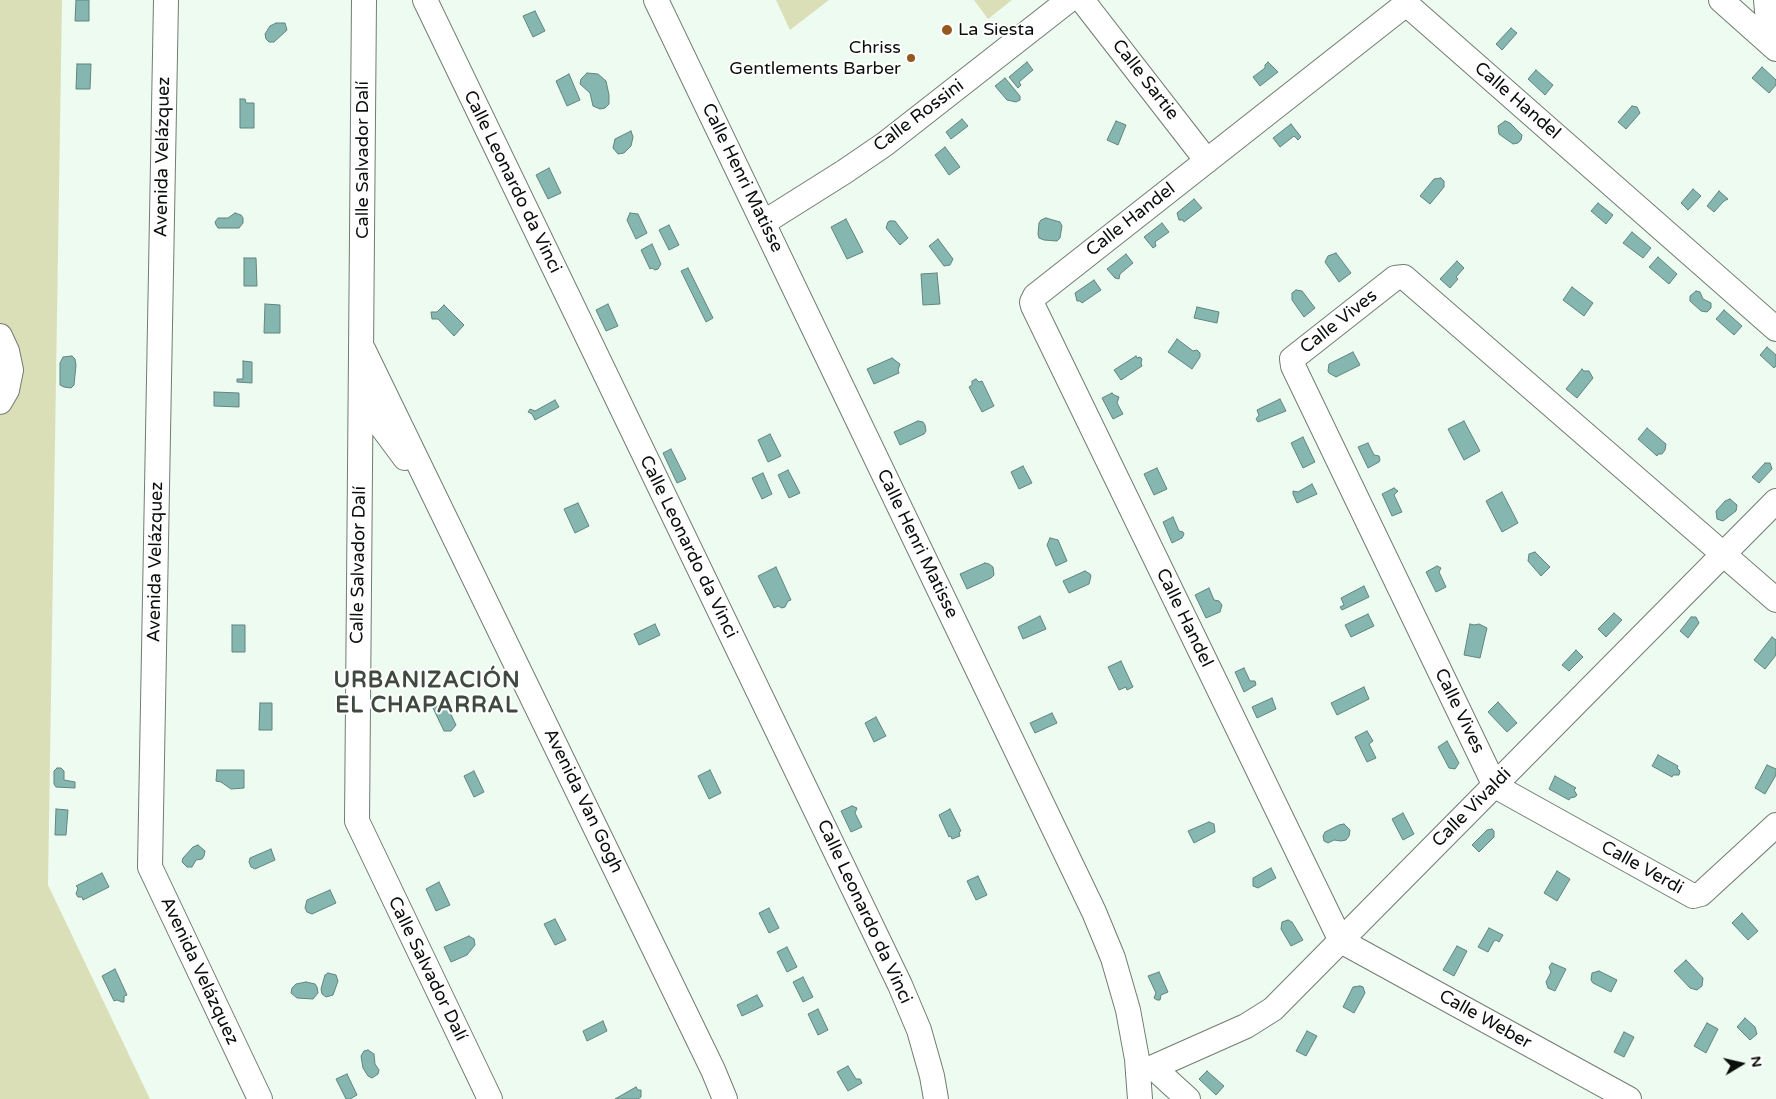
<!DOCTYPE html>
<html>
<head>
<meta charset="utf-8">
<style>
	body { margin:0 }
	#map { position:relative; width:1776px; height:1099px; overflow:hidden; background:#eefbf0; font-family:"Varela Round",sans-serif }
	canvas { display:block }
	.north { position:absolute; left:1716px; top:1039px; width:50px; height:50px; -webkit-text-stroke:4px #fff; paint-order:stroke; rotate:81deg; font-size:14px; font-weight:700; line-height:20px; text-align:center; color:#0b0f0b }
	.north::after { content:''; display:block; margin:auto; width:18px; height:22px; background:#0b0f0b; clip-path:polygon(50% 0,100% 100%,50% 72%,0 100%) }
</style>
</head>
<body>
<div id="map">
<canvas width="1776" height="1099"></canvas>
<div class="north">N</div>
</div>
<script>
const ctx = document.querySelector('canvas').getContext('2d');
ctx.lineJoin = 'round';
function paint(path, color) { ctx.fillStyle = color; ctx.fill(path, 'evenodd'); }
const poly = rows => new Path2D(rows.map(r => 'M' + r).join(''));
function trace(path, color, width, dash) { ctx.strokeStyle = color; ctx.lineWidth = width; ctx.lineCap = dash ? 'butt' : 'round'; ctx.setLineDash(dash || []); ctx.stroke(path); }
function label(font, color, halo, rows, align = 'center') {
  ctx.font = font + ' "Varela Round",sans-serif'; ctx.lineWidth = 4; ctx.setLineDash([]); ctx.textBaseline = 'middle'; ctx.strokeStyle = halo; ctx.fillStyle = color; for (const [text, x, y, turn = 0] of rows) {
    ctx.save(); ctx.translate(x, y); ctx.rotate((+turn || 0) * Math.PI / 180); ctx.textAlign = isNaN(turn) ? turn : align; if (halo) ctx.strokeText(text, 0, 0); ctx.fillText(text, 0, 0); ctx.restore();
  }
}
paint(poly([
	[0,0,62,0,48,885,150,1099,0,1099],
	[776,0,829,0,790,30],
	[974,0,1012,0,988,19]
]), '#dadfb8');
const water = poly([
	[76,0,89,0,89,21,75,21,76,0],
	[535,11,545,31,533,37,523,16,535,11],
	[276,23,285,23,287,30,274,42,269,42,266,39,265,34,270,26,276,23],
	[1511,28,1517,33,1502,50,1496,44,1511,28],
	[1027,62,1033,70,1019,82,1021,85,1018,88,1009,77,1027,62],
	[1268,62,1278,72,1260,86,1253,77,1265,68,1265,65,1268,62],
	[77,64,91,64,90,89,76,89,77,64],
	[1762,67,1776,80,1776,85,1769,93,1752,78,1762,67],
	[1536,70,1553,85,1545,95,1528,79,1536,70],
	[587,73,598,74,606,81,609,95,609,104,605,108,600,109,593,106,590,93,580,84,581,79,587,73],
	[569,74,580,100,567,106,556,81,569,74],
	[1005,78,1020,96,1020,100,1016,102,1007,100,995,86,1005,78],
	[240,99,245,99,246,103,254,103,254,128,240,128,240,99],
	[1632,106,1637,107,1640,113,1626,129,1618,122,1632,106],
	[962,119,968,126,951,139,946,132,962,119],
	[1116,121,1126,125,1118,145,1107,140,1116,121],
	[1505,121,1510,123,1522,135,1521,140,1518,143,1513,144,1499,134,1498,126,1505,121],
	[1291,124,1301,137,1298,140,1294,136,1280,147,1273,138,1291,124],
	[631,131,633,137,631,146,624,153,618,154,613,148,615,139,631,131],
	[945,147,960,167,949,175,935,155,945,147],
	[549,168,561,193,548,199,536,175,549,168],
	[1441,178,1444,181,1444,187,1430,204,1420,196,1434,179,1441,178],
	[1693,189,1701,196,1688,210,1681,203,1693,189],
	[1719,191,1728,199,1724,201,1714,212,1707,206,1719,191],
	[1194,199,1202,208,1184,222,1183,220,1179,220,1177,213,1194,199],
	[1598,203,1613,215,1606,224,1591,211,1598,203],
	[235,213,241,215,243,218,243,223,239,228,218,228,216,225,215,222,218,218,228,218,235,213],
	[630,213,638,214,647,233,636,239,627,220,630,213],
	[1046,218,1060,222,1062,226,1060,238,1057,241,1044,240,1039,238,1038,234,1039,223,1041,220,1046,218],
	[846,219,863,252,847,259,831,227,846,219],
	[890,221,895,221,908,238,900,245,886,228,888,222,890,221],
	[1162,223,1169,232,1155,242,1156,246,1153,248,1144,237,1162,223],
	[669,225,679,245,669,250,659,230,669,225],
	[1632,232,1651,248,1643,258,1623,243,1632,232],
	[938,239,953,259,950,265,944,266,929,246,938,239],
	[652,244,661,264,658,269,655,270,652,268,650,269,641,250,652,244],
	[1336,253,1351,273,1339,282,1325,262,1328,256,1336,253],
	[1126,254,1133,263,1120,274,1119,279,1115,278,1107,269,1126,254],
	[1658,257,1677,274,1669,284,1649,267,1658,257],
	[244,258,256,258,257,286,244,286,244,258],
	[1457,261,1464,268,1456,277,1458,279,1450,288,1440,279,1457,261],
	[688,268,713,318,706,322,681,271,688,268],
	[937,273,940,304,923,305,921,274,937,273],
	[1094,280,1101,290,1082,303,1080,301,1077,301,1075,293,1094,280],
	[1572,287,1593,303,1584,316,1563,300,1572,287],
	[1296,290,1302,291,1315,308,1304,317,1292,300,1292,293,1296,290],
	[1696,291,1700,292,1703,299,1711,303,1711,308,1707,312,1701,311,1690,301,1690,296,1696,291],
	[265,304,280,305,280,333,264,333,265,304],
	[608,304,618,326,606,331,596,310,608,304],
	[444,305,464,325,454,336,438,319,432,319,431,312,437,312,444,305],
	[1197,307,1219,312,1217,323,1194,318,1197,307],
	[1724,310,1742,326,1734,335,1716,319,1724,310],
	[1177,339,1193,351,1197,350,1200,353,1200,357,1192,369,1168,352,1177,339],
	[1767,347,1776,355,1776,366,1774,368,1760,355,1767,347],
	[1353,352,1360,365,1336,377,1329,373,1328,371,1329,364,1353,352],
	[72,356,75,359,76,365,74,385,71,388,64,387,60,385,60,363,63,357,72,356],
	[1136,356,1137,358,1140,357,1142,359,1141,363,1142,366,1121,380,1114,370,1136,356],
	[892,358,900,364,898,370,899,373,874,384,867,369,892,358],
	[243,361,252,362,252,383,237,382,237,379,243,379,243,361],
	[1582,369,1584,371,1589,371,1593,378,1577,398,1566,389,1582,369],
	[976,379,979,382,982,381,994,406,982,412,969,387,972,385,972,381,976,379],
	[214,392,239,393,239,407,214,406,214,392],
	[1112,393,1114,395,1119,397,1117,403,1123,414,1113,419,1102,398,1112,393],
	[1280,399,1286,411,1258,422,1256,419,1259,415,1257,410,1280,399],
	[555,400,559,407,535,420,532,414,528,412,530,409,535,411,555,400],
	[918,421,923,422,925,425,926,431,924,434,900,445,894,432,918,421],
	[1464,421,1480,451,1464,460,1448,429,1464,421],
	[1647,428,1666,444,1665,450,1662,454,1658,454,1657,456,1638,439,1647,428],
	[770,434,781,456,768,462,758,440,770,434],
	[1303,437,1315,462,1303,468,1291,443,1303,437],
	[1368,443,1374,455,1379,456,1380,460,1379,462,1368,468,1358,447,1368,443],
	[671,449,686,479,677,483,663,453,671,449],
	[1765,463,1770,463,1772,469,1759,483,1752,477,1765,463],
	[1023,466,1032,483,1019,489,1011,472,1023,466],
	[1157,468,1167,489,1154,495,1144,474,1157,468],
	[788,470,800,493,789,498,778,475,788,470],
	[763,473,772,494,762,499,752,478,763,473],
	[1312,484,1317,494,1297,503,1293,494,1293,491,1298,492,1312,484],
	[1394,488,1398,491,1394,495,1402,512,1392,516,1382,494,1394,488],
	[1502,492,1518,523,1502,532,1486,501,1502,492],
	[1730,499,1737,505,1736,511,1723,521,1717,519,1716,511,1725,501,1730,499],
	[578,503,589,526,575,533,564,509,578,503],
	[1173,517,1179,531,1183,532,1184,534,1182,538,1172,543,1163,522,1173,517],
	[1050,538,1058,540,1067,561,1056,566,1047,545,1050,538],
	[1535,552,1550,567,1541,576,1528,561,1529,554,1535,552],
	[985,563,989,564,993,567,994,575,991,578,967,589,960,574,985,563],
	[1437,566,1441,568,1439,572,1446,587,1436,592,1426,572,1437,566],
	[776,567,791,600,788,601,785,607,782,608,778,606,774,608,758,576,776,567],
	[1085,571,1090,574,1091,576,1089,584,1069,593,1063,581,1085,571],
	[1364,586,1369,597,1342,610,1340,607,1344,605,1341,598,1364,586],
	[1209,588,1214,600,1219,601,1222,605,1220,612,1206,618,1195,595,1209,588],
	[1614,613,1622,620,1606,637,1598,629,1614,613],
	[1368,614,1374,626,1351,637,1345,625,1368,614],
	[1040,616,1046,629,1023,639,1018,627,1040,616],
	[1691,617,1696,617,1699,623,1688,638,1680,631,1691,617],
	[655,624,660,635,639,645,634,634,655,624],
	[1470,624,1474,625,1479,624,1487,628,1480,658,1464,655,1470,624],
	[232,625,245,625,245,652,232,652,232,625],
	[1772,637,1776,640,1776,655,1765,669,1754,660,1772,637],
	[1576,650,1583,657,1569,671,1562,665,1576,650],
	[1121,661,1133,687,1127,690,1126,687,1119,690,1108,667,1121,661],
	[1244,668,1250,681,1255,681,1256,685,1244,692,1235,672,1244,668],
	[1364,687,1369,699,1337,715,1331,703,1364,687],
	[1272,698,1276,709,1257,718,1252,707,1272,698],
	[445,702,456,725,451,731,444,731,433,708,445,702],
	[1498,702,1517,723,1507,732,1488,712,1498,702],
	[260,703,272,703,272,730,259,730,260,703],
	[1052,713,1057,723,1035,733,1030,723,1052,713],
	[876,717,886,736,874,742,865,723,876,717],
	[1367,731,1373,741,1369,744,1376,758,1367,762,1355,737,1367,731],
	[1447,741,1459,763,1455,769,1449,768,1438,747,1447,741],
	[1658,755,1678,766,1677,768,1680,771,1679,775,1673,775,1672,777,1652,766,1658,755],
	[1767,765,1776,769,1776,775,1765,794,1755,788,1767,765],
	[57,768,61,768,64,771,64,780,75,782,75,788,56,787,54,784,54,771,57,768],
	[217,770,244,770,244,788,231,789,221,782,216,781,217,770],
	[710,770,721,793,709,799,698,776,710,770],
	[474,771,484,792,474,797,464,776,474,771],
	[1555,776,1576,788,1574,790,1577,795,1575,797,1570,798,1569,800,1549,789,1555,776],
	[852,806,857,808,855,813,862,827,851,832,841,811,852,806],
	[56,809,68,810,66,835,55,835,56,809],
	[950,809,961,831,959,832,960,836,952,839,951,836,949,837,939,815,950,809],
	[1403,813,1414,834,1403,840,1392,819,1403,813],
	[1209,822,1214,824,1215,832,1194,843,1188,831,1209,822],
	[1344,824,1350,830,1349,836,1346,840,1341,841,1334,840,1328,843,1324,841,1323,836,1325,832,1339,825,1344,824],
	[1492,829,1494,831,1494,837,1479,852,1472,845,1487,830,1492,829],
	[198,845,205,851,204,856,202,859,196,860,192,867,187,867,182,862,183,858,193,847,198,845],
	[271,849,275,860,255,869,251,867,249,862,250,858,271,849],
	[1271,868,1276,878,1258,888,1253,886,1253,878,1271,868],
	[1557,871,1570,879,1557,901,1544,893,1557,871],
	[102,873,109,887,83,900,82,897,78,897,76,894,78,888,76,886,102,873],
	[978,876,987,895,976,900,967,881,978,876],
	[439,882,450,905,436,911,426,889,439,882],
	[330,890,336,903,312,914,307,912,305,908,307,900,330,890],
	[769,908,779,928,769,933,759,913,769,908],
	[1742,913,1758,931,1748,940,1732,923,1742,913],
	[555,919,566,940,555,945,544,924,555,919],
	[1288,920,1292,922,1303,940,1291,946,1281,929,1282,922,1288,920],
	[1489,928,1503,935,1499,942,1496,940,1494,941,1488,952,1478,947,1489,928],
	[469,936,474,939,475,945,467,955,451,962,444,947,469,936],
	[1457,946,1467,951,1454,976,1443,970,1457,946],
	[787,947,797,967,787,972,777,952,787,947],
	[1686,960,1703,978,1702,986,1697,990,1690,988,1674,971,1686,960],
	[1552,963,1566,969,1555,991,1548,988,1546,982,1551,972,1549,967,1552,963],
	[115,969,127,995,124,996,124,1002,122,1002,117,1000,114,1001,102,976,115,969],
	[1599,971,1617,980,1611,992,1593,983,1591,980,1592,973,1599,971],
	[1159,972,1168,992,1161,995,1160,1000,1157,1000,1154,998,1156,993,1148,976,1159,972],
	[328,973,336,975,338,981,333,995,326,997,322,994,321,989,325,975,328,973],
	[803,977,813,997,803,1002,793,982,803,977],
	[306,982,315,984,317,987,318,993,313,999,297,998,291,993,292,988,296,984,306,982],
	[1360,986,1363,987,1365,993,1354,1013,1343,1007,1353,987,1360,986],
	[757,995,763,1006,742,1016,737,1005,757,995],
	[818,1009,828,1030,818,1035,808,1014,818,1009],
	[1745,1018,1755,1027,1757,1034,1750,1040,1737,1027,1745,1018],
	[603,1021,607,1031,587,1041,583,1031,603,1021],
	[1707,1023,1718,1029,1706,1053,1694,1046,1707,1023],
	[1307,1031,1317,1036,1306,1056,1296,1051,1307,1031],
	[1624,1032,1634,1037,1624,1057,1614,1052,1624,1032],
	[368,1050,374,1054,375,1064,379,1070,378,1074,372,1078,368,1076,363,1068,361,1056,364,1051,368,1050],
	[848,1066,856,1079,860,1079,862,1083,848,1091,837,1072,848,1066],
	[1207,1071,1224,1086,1216,1095,1199,1079,1207,1071],
	[347,1074,357,1095,350,1099,346,1099,336,1079,347,1074],
	[636,1087,638,1090,641,1090,641,1097,638,1099,615,1099,636,1087]
]);
paint(water, '#85b7b0');
trace(water, '#60857e', 1);
const minor = poly([
	[166,0,150,867,260,1099],
	[364,0,357,821,490,1099],
	[425,0,900,985,919,1030,932,1076,936,1099],
	[656,0,1094,912,1113,958,1128,1010,1137,1059,1140,1099],
	[1082,0,1207,161],
	[1721,0,1776,49],
	[1766,0,1770,43],
	[763,223,844,172,885,144,1069,0],
	[0,336,7,351,11,370,7,390,0,402],
	[363,349,713,1070,725,1099],
	[361,399,405,458],
	[1776,600,1404,277,1395,278,1292,359,1293,366,1495,786,1693,896,1701,894,1776,825],
	[1154,1068,1188,1099],
	[1138,1074,1246,1026,1273,1009,1776,501],
	[1629,1099,1341,941,1033,306,1032,302,1035,296,1401,8,1406,7,1412,9,1776,329]
]);
trace(minor, '#717c72', 26);
trace(minor, '#fff', 24);
for (const [x, y, r, color] of [
	[947,30,6,"#97581e"],
	[911,58,5,"#97581e"]
]) { const dot = new Path2D(); dot.arc(x, y, r, 0, 2 * Math.PI); ctx.fillStyle = color; ctx.fill(dot); trace(dot, '#fff', 2); }
label('18px', '#0b0f0b', '#fff', [
	["La Siesta",958,30],
	["Chriss",901,48,"right"],
	["Gentlements Barber",901,69,"right"]
], 'left');
label('18px', '#0b0f0b', '#fff', [
	["Calle Sartie",1145,80,52],
	["Calle Handel",1517,101,41],
	["Calle Rossini",919,116,-37],
	["Avenida Velázquez",163,157,-89],
	["Calle Salvador Dalí",363,160,-90],
	["Calle Henri Matisse",742,178,64],
	["Calle Leonardo da Vinci",512,182,64],
	["Calle Handel",1131,220,-38],
	["Calle Vives",1339,322,-38],
	["Calle Henri Matisse",917,544,64],
	["Calle Leonardo da Vinci",688,547,64],
	["Avenida Velázquez",156,562,-89],
	["Calle Salvador Dalí",359,565,-89],
	["Calle Handel",1184,618,64],
	["Calle Vives",1459,711,64],
	["Avenida Van Gogh",583,801,64],
	["Calle Vivaldi",1472,808,-45],
	["Calle Verdi",1642,868,29],
	["Calle Leonardo da Vinci",864,912,65],
	["Calle Salvador Dalí",427,969,64],
	["Avenida Velázquez",199,971,65],
	["Calle Weber",1485,1020,29]
]);
ctx.letterSpacing = '1px';
label('bold 22px', '#3f4940', '#fff', [
	["URBANIZACIÓN",427,681],
	["EL CHAPARRAL",427,706]
]);
ctx.letterSpacing = '0px';
</script>
</body>
</html>
